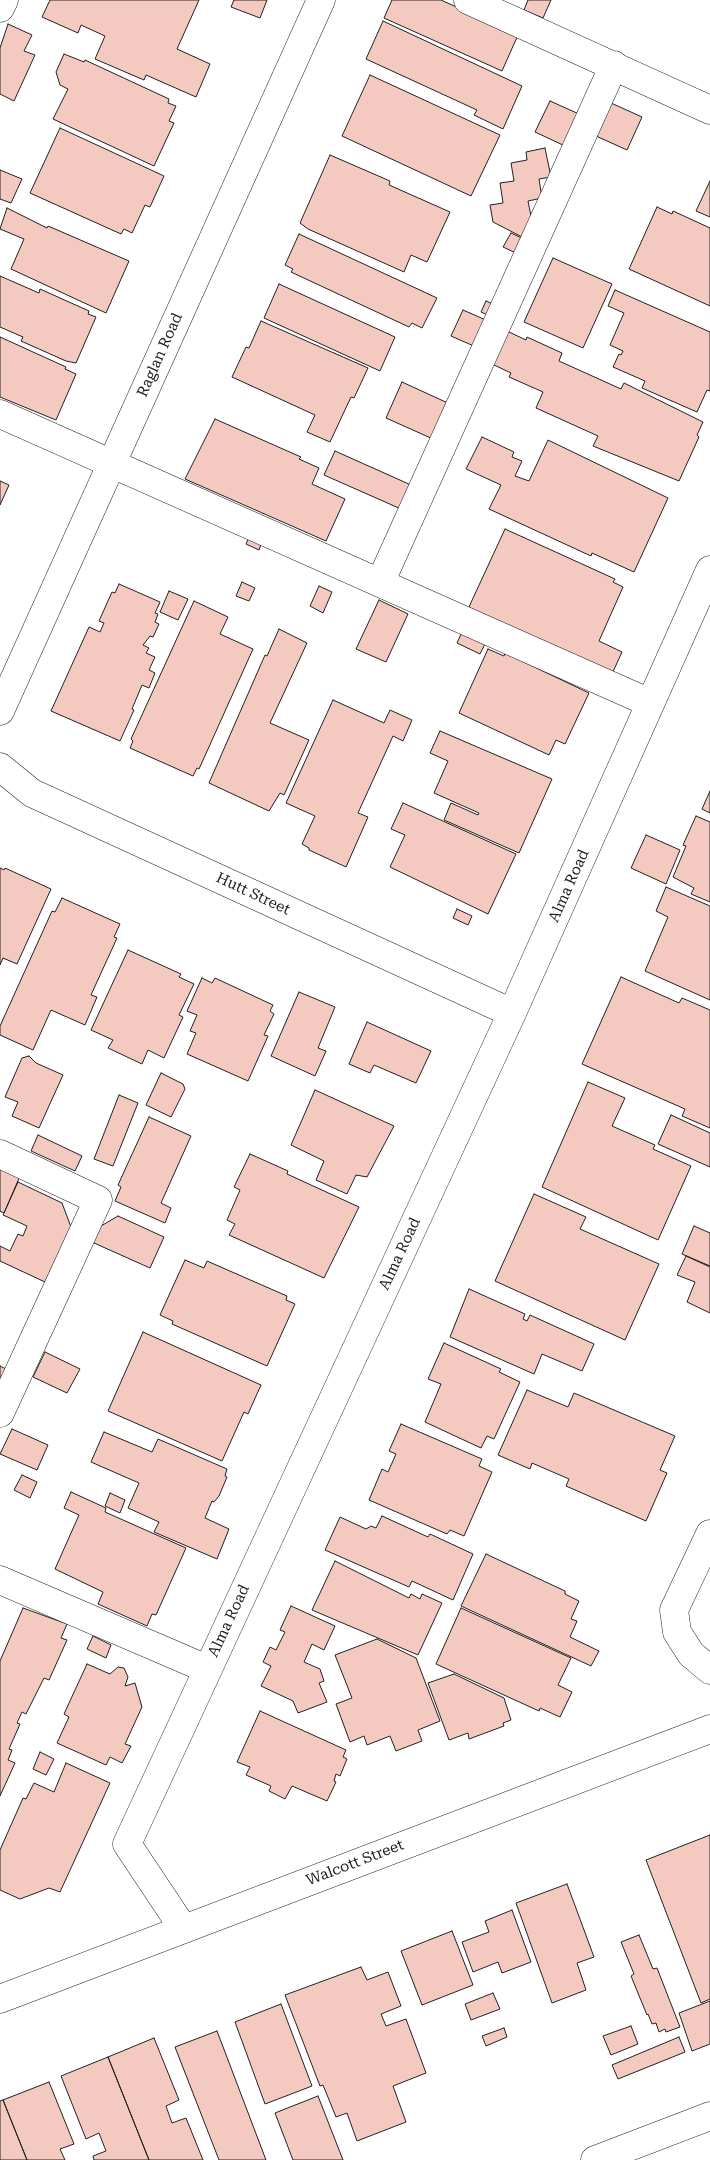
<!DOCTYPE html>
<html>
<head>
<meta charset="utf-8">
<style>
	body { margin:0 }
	canvas { display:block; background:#fff }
</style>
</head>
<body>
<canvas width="710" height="2160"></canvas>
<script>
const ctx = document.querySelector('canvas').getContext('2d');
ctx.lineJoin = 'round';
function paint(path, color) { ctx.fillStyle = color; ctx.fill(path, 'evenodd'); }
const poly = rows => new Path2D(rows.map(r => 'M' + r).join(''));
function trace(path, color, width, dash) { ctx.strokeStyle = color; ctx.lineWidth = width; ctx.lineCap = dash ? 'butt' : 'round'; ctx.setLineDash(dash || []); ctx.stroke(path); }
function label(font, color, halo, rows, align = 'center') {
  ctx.font = font + ' "Roboto Serif",serif'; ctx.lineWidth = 4; ctx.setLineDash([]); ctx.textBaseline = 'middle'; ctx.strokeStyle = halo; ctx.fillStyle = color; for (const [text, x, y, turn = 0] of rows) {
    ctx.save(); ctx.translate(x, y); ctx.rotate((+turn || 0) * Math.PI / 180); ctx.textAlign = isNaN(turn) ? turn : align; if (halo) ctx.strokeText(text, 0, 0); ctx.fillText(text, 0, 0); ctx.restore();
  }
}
const building = poly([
	[50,0,199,0,177,49,210,64,196,97,146,75,144,80,95,59,105,36,81,25,78,33,42,17,50,0],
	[234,0,267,0,260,18,231,7,234,0],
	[392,0,441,0,518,35,502,71,384,18,392,0],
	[528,0,551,0,543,18,524,10,528,0],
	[383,21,522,86,503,129,474,115,477,110,366,59,383,21],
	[8,24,32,35,24,51,35,55,14,101,0,94,0,48,8,24],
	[64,54,84,62,85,60,169,99,168,103,176,106,169,121,174,123,154,166,53,119,68,89,60,85,56,72,64,54],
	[370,75,500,135,471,196,342,136,370,75],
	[550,101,579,114,565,146,535,132,550,101],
	[611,103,642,117,627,150,596,136,611,103],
	[60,128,164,176,150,207,145,205,132,233,124,229,121,234,30,193,60,128],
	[545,148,551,177,539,179,542,198,528,201,533,226,526,239,493,222,490,205,503,203,500,183,514,181,511,163,527,160,526,152,545,148],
	[330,155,390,181,389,185,450,212,427,262,411,255,404,272,308,229,300,223,330,155],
	[0,170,22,179,11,203,0,199,0,170],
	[710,181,710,217,696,211,710,181],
	[657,207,672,214,673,211,710,228,710,306,629,269,657,207],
	[7,208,47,228,48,226,129,261,106,313,11,269,24,239,0,229,7,208],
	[511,233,526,240,518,254,503,247,511,233],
	[299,234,437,298,422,328,412,323,409,327,291,272,293,269,285,265,299,234],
	[553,258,612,284,583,348,524,322,553,258],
	[0,276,39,293,40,289,89,311,88,314,96,317,76,363,66,361,21,341,23,337,0,327,0,276],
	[279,284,395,337,380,371,264,318,279,284],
	[615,290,710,332,710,391,707,390,697,412,642,388,645,381,613,367,619,354,621,355,623,351,610,345,624,313,608,306,615,290],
	[486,301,495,305,490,316,481,312,486,301],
	[463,310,488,321,476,347,451,336,463,310],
	[261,321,368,368,354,398,351,397,330,442,307,432,315,415,232,377,246,347,249,348,261,321],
	[507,331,526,340,527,337,562,353,559,361,621,389,624,383,703,422,697,435,699,437,679,481,593,446,598,436,536,408,543,392,509,377,511,373,492,364,507,331],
	[0,337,66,367,65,369,76,374,56,420,0,397,0,337],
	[402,382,450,404,433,439,386,418,402,382],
	[215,419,301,457,299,459,319,468,312,484,345,499,326,541,185,479,215,419],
	[482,437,514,452,512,457,522,461,515,476,529,481,548,440,668,498,634,572,592,553,591,556,489,509,501,485,466,469,482,437],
	[335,451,411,485,401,509,324,475,335,451],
	[0,481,9,485,0,505,0,481],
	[505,529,615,579,613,582,623,587,599,641,622,652,612,674,468,609,505,529],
	[250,535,262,541,259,550,246,544,250,535],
	[242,582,255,588,249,601,236,596,242,582],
	[119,584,160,602,155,613,158,614,155,622,159,624,153,637,150,636,143,645,149,648,146,653,155,657,149,670,155,673,149,688,142,685,132,709,134,710,120,741,51,711,89,627,100,632,104,623,99,621,112,592,115,593,119,584],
	[319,586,332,592,323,613,310,606,319,586],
	[169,591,188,599,178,620,160,612,169,591],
	[379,600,408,614,386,662,356,649,379,600],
	[194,601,228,617,220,634,253,649,199,769,197,768,193,776,130,748,133,741,131,739,194,601],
	[279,629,307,643,270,723,309,740,284,795,280,793,269,811,209,783,265,655,267,656,279,629],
	[463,630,486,642,480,654,457,643,463,630],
	[488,649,504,656,505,653,589,693,565,744,556,740,549,755,459,713,488,649],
	[333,700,384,723,390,710,412,720,403,741,393,736,358,813,368,817,346,867,309,850,309,848,302,844,315,816,286,803,333,700],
	[440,731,552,779,519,853,444,820,451,803,478,815,479,813,434,793,448,761,430,753,440,731],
	[710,791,710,813,702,809,710,791],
	[403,803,516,854,488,914,390,867,405,835,391,829,403,803],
	[696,816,710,822,710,902,691,894,694,888,673,877,686,846,683,845,696,816],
	[646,835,680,850,666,884,631,868,646,835],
	[0,868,4,870,5,868,51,889,17,964,3,958,0,965,0,868],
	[666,887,710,906,710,1000,645,971,668,917,656,911,666,887],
	[62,898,120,924,114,937,117,938,91,995,97,997,85,1025,51,1010,33,1050,0,1035,0,1026,52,911,55,912,62,898],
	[457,909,472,916,468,925,453,918,457,909],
	[128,950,181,974,179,977,194,984,179,1015,183,1017,164,1058,148,1050,142,1064,108,1048,113,1040,91,1030,128,950],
	[621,977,679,1003,682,998,710,1010,710,1128,682,1116,685,1109,582,1064,621,977],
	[202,978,212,983,215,978,273,1005,270,1011,274,1014,264,1035,268,1036,248,1081,187,1054,196,1033,190,1031,197,1015,187,1011,202,978],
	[299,992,335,1007,318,1048,326,1051,315,1076,271,1056,299,992],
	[367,1022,431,1051,416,1083,374,1065,370,1073,349,1064,367,1022],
	[29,1056,36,1063,63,1075,39,1128,12,1116,18,1102,5,1097,22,1058,29,1056],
	[161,1073,183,1084,185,1089,171,1117,146,1105,161,1073],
	[588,1082,625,1098,612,1126,655,1145,653,1149,691,1166,658,1240,542,1187,588,1082],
	[315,1090,394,1126,367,1177,356,1175,347,1194,316,1180,324,1161,291,1145,315,1090],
	[119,1095,138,1103,113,1166,94,1159,119,1095],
	[671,1115,710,1133,710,1167,658,1144,671,1115],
	[149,1117,191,1136,161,1203,171,1208,165,1223,115,1201,121,1187,118,1185,149,1117],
	[38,1135,82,1156,75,1171,31,1151,38,1135],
	[250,1154,288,1171,287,1174,359,1207,324,1278,229,1235,235,1224,227,1220,240,1190,234,1187,250,1154],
	[0,1167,20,1176,4,1213,0,1211,0,1167],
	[18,1182,62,1203,71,1227,45,1282,0,1261,0,1246,10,1251,18,1234,23,1236,27,1226,3,1215,18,1182],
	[534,1194,586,1217,580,1229,659,1264,625,1340,495,1281,534,1194],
	[118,1216,164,1237,150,1268,94,1243,91,1232,94,1223,101,1226,118,1216],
	[694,1226,710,1233,710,1266,682,1254,694,1226],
	[686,1256,710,1267,710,1313,687,1302,695,1282,677,1275,686,1256],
	[185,1260,204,1268,207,1261,287,1296,286,1300,295,1304,267,1366,172,1324,173,1321,160,1315,185,1260],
	[469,1289,525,1314,523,1319,527,1321,530,1315,594,1344,582,1371,542,1354,534,1374,450,1337,469,1289],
	[143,1332,261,1385,248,1414,244,1412,222,1461,108,1411,143,1332],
	[444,1343,501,1369,499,1372,520,1382,494,1439,487,1436,481,1448,425,1422,441,1384,428,1379,444,1343],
	[45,1352,80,1369,67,1393,33,1377,45,1352],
	[0,1366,8,1370,0,1388,0,1366],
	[527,1390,568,1407,574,1393,675,1436,660,1470,667,1473,646,1521,566,1486,569,1479,532,1463,530,1469,498,1455,527,1390],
	[401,1424,482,1459,479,1466,492,1472,464,1536,450,1530,447,1534,369,1500,382,1469,388,1472,396,1454,389,1451,401,1424],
	[12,1429,48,1445,37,1470,0,1454,12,1429],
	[104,1432,152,1452,158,1439,227,1469,225,1476,227,1477,219,1496,214,1502,212,1501,205,1518,229,1529,217,1559,154,1532,159,1522,128,1508,139,1483,91,1462,104,1432],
	[22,1475,37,1482,30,1498,14,1490,22,1475],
	[71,1492,106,1508,105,1512,186,1548,156,1615,152,1614,147,1626,98,1604,103,1592,55,1569,79,1515,64,1508,71,1492],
	[110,1493,125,1500,120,1513,105,1506,110,1493],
	[382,1516,428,1537,430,1534,473,1554,453,1600,412,1581,409,1587,325,1550,340,1517,366,1529,371,1526,376,1528,382,1516],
	[486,1554,565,1591,565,1594,579,1601,571,1619,577,1621,570,1637,599,1651,591,1666,461,1606,486,1554],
	[335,1561,409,1598,411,1594,420,1599,422,1594,442,1603,418,1655,312,1610,335,1561],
	[291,1606,335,1626,324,1650,312,1644,304,1662,320,1669,324,1681,319,1683,327,1702,298,1713,293,1701,261,1686,271,1666,263,1662,270,1647,276,1650,285,1632,280,1630,291,1606],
	[23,1608,67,1624,61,1638,67,1640,49,1680,44,1678,26,1714,22,1712,17,1723,20,1724,9,1749,12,1750,8,1760,15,1763,0,1796,0,1661,23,1608],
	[461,1608,571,1658,558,1685,572,1692,560,1717,540,1708,539,1711,436,1664,461,1608],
	[93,1636,111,1645,106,1658,87,1649,93,1636],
	[377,1639,416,1658,440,1721,418,1730,422,1741,396,1751,390,1736,367,1745,364,1736,350,1742,336,1704,352,1698,335,1655,377,1639],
	[87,1664,110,1674,118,1667,124,1668,128,1677,125,1686,135,1683,142,1707,125,1744,131,1746,122,1763,110,1757,106,1765,57,1743,69,1717,64,1714,87,1664],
	[454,1674,504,1698,511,1720,503,1723,504,1726,469,1739,468,1733,449,1740,428,1683,454,1674],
	[260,1711,346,1750,343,1757,347,1759,340,1776,336,1774,334,1781,336,1782,327,1801,292,1786,285,1799,269,1791,271,1786,246,1775,250,1767,237,1762,260,1711],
	[40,1752,54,1759,46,1775,33,1769,40,1752],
	[66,1763,110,1783,60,1892,49,1888,20,1899,0,1890,0,1850,23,1798,26,1799,34,1783,54,1792,66,1763],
	[710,1835,710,1999,701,2003,646,1860,710,1835],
	[567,1884,594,1957,577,1963,586,1990,552,2003,516,1903,567,1884],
	[512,1910,531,1962,502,1973,498,1962,473,1972,462,1942,489,1932,485,1921,512,1910],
	[452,1931,473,1985,422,2005,401,1951,452,1931],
	[639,1935,653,1969,657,1968,680,2027,666,2032,665,2029,659,2032,656,2023,652,2024,648,2014,647,2015,631,1976,634,1974,621,1942,639,1935],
	[361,1967,367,1980,388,1972,401,2006,381,2014,386,2026,406,2019,426,2073,393,2086,406,2122,357,2141,347,2113,336,2117,323,2085,320,2086,285,1995,361,1967],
	[493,1993,500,2009,471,2020,465,2004,493,1993],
	[710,2001,710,2044,692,2051,679,2013,710,2001],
	[281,2004,312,2086,265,2104,235,2022,281,2004],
	[631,2026,638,2044,611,2055,603,2036,631,2026],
	[504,2028,507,2037,486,2046,482,2036,504,2028],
	[217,2031,266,2160,219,2160,175,2047,217,2031],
	[679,2037,685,2052,618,2079,612,2065,679,2037],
	[154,2038,179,2100,166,2106,172,2123,186,2118,203,2160,149,2160,108,2057,154,2038],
	[108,2057,149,2160,94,2160,93,2156,106,2151,99,2133,86,2139,61,2076,108,2057],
	[49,2082,74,2144,60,2149,65,2160,27,2160,3,2100,49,2082],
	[318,2096,343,2160,293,2160,275,2113,318,2096],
	[3,2100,27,2160,0,2160,0,2101,3,2100]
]);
paint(building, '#f3c9c0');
trace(building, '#222', 1);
const minor = poly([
	[468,0,710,110],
	[0,8,4,0],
	[0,414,650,703],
	[380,583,614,65],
	[0,711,321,0],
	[0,767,32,793,512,1013],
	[0,1154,98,1200,0,1413],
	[710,1534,674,1610,677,1632,691,1654,710,1670],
	[0,1580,207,1669],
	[183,1928,127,1844,512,1013,710,570],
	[595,2160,710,2116]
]);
const major = poly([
	[0,1999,710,1729]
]);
trace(minor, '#222', 29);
trace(major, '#222', 29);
trace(minor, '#fff', 28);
trace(major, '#fff', 28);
label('15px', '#222', '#fff', [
	["Raglan Road",160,355,-66],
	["Alma Road",569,886,-66],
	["Hutt Street",253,894,25],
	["Alma Road",400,1254,-65],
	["Alma Road",229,1621,-65],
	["Walcott Street",355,1863,-21]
]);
</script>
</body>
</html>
